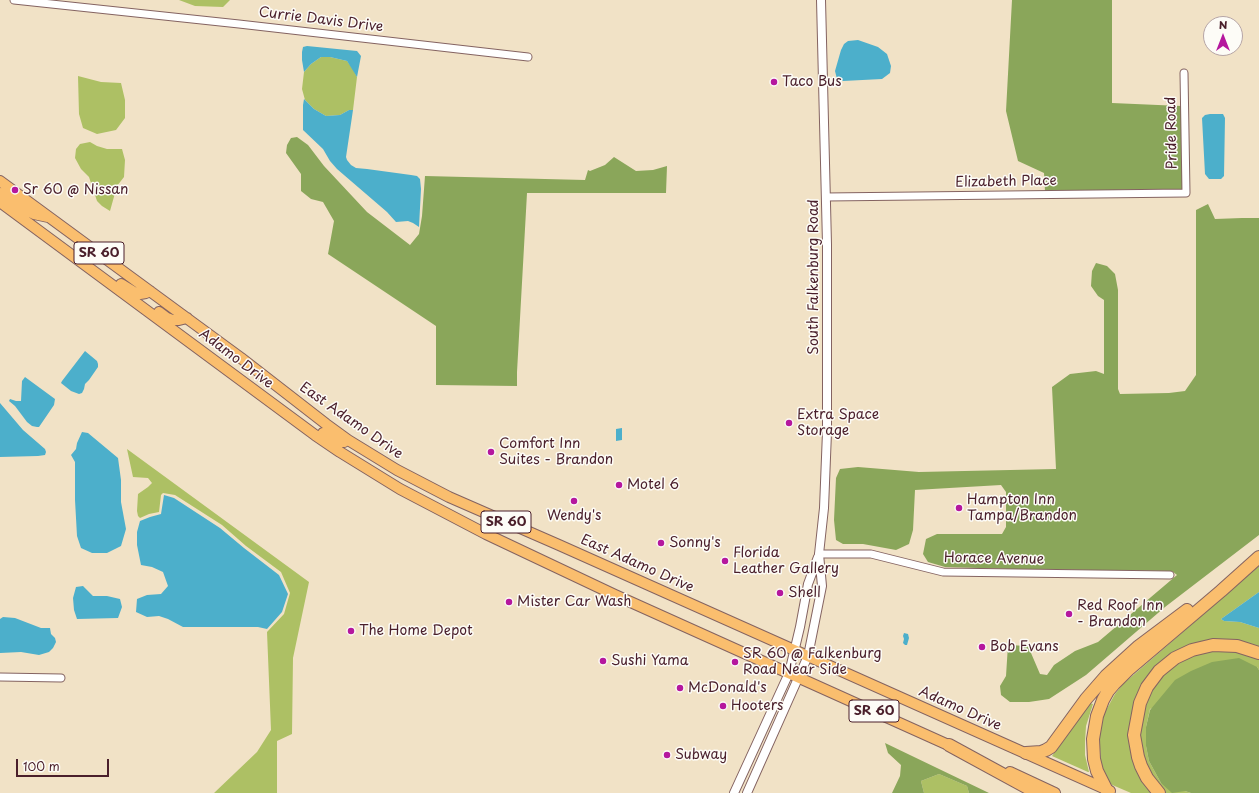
<!DOCTYPE html>
<html>
<head>
<meta charset="utf-8">
<style>
	body { margin:0 }
	#map { position:relative; width:1259px; height:793px; overflow:hidden; background:#f1e2c6; font-family:"Playpen Sans",sans-serif }
	canvas { display:block }
	.north { position:absolute; left:1203px; top:16px; width:40px; height:40px; box-sizing:border-box; background:#fdfcf7; border:1px solid #b5a4a5; border-radius:50%; rotate:0deg; font-size:11px; font-weight:700; line-height:16px; text-align:center; color:#4a1f2b }
	.north::after { content:''; display:block; margin:auto; width:14px; height:18px; background:#b5179e; clip-path:polygon(50% 0,100% 100%,50% 72%,0 100%) }
	.scale { position:absolute; left:16px; top:759px; width:93px; height:18px; box-sizing:border-box; border:2px solid #4a1f2b; border-top:0; padding-left:5px; font-size:12px; line-height:14px; white-space:nowrap; color:#4a1f2b; -webkit-text-stroke:3px #fdfcf7; paint-order:stroke }
</style>
</head>
<body>
<div id="map">
<canvas width="1259" height="793"></canvas>
<div class="north">N</div>
<div class="scale">100 m</div>
</div>
<script>
const ctx = document.querySelector('canvas').getContext('2d');
ctx.lineJoin = 'round';
function paint(path, color) { ctx.fillStyle = color; ctx.fill(path, 'evenodd'); }
const poly = rows => new Path2D(rows.map(r => 'M' + r).join(''));
function trace(path, color, width, dash) { ctx.strokeStyle = color; ctx.lineWidth = width; ctx.lineCap = dash ? 'butt' : 'round'; ctx.setLineDash(dash || []); ctx.stroke(path); }
function label(font, color, halo, rows, align = 'center') {
  ctx.font = font + ' "Playpen Sans",sans-serif'; ctx.lineWidth = 3; ctx.setLineDash([]); ctx.textBaseline = 'middle'; ctx.strokeStyle = halo; ctx.fillStyle = color; for (const [text, x, y, turn = 0] of rows) {
    ctx.save(); ctx.translate(x, y); ctx.rotate((+turn || 0) * Math.PI / 180); ctx.textAlign = isNaN(turn) ? turn : align; if (halo) ctx.strokeText(text, 0, 0); ctx.fillText(text, 0, 0); ctx.restore();
  }
}
paint(poly([
	[179,0,230,0,223,7,195,6],
	[321,57,330,57,347,61,353,69,357,77,353,110,349,110,340,115,326,116,314,109,305,100,302,89,304,72,311,64],
	[78,76,101,82,121,83,125,100,125,118,116,130,97,134,83,128,79,114],
	[90,142,97,146,107,149,122,149,125,160,124,177,117,186,110,211,102,206,97,201,89,177,81,169,75,158,76,149,80,144],
	[127,449,309,582,293,658,292,734,277,741,277,793,214,793,257,752,271,730,267,632,284,614,290,593,281,572,246,546,222,525,175,495,163,493,161,495,159,512,149,514,140,518,138,516,137,511,138,494,148,487,152,483,148,478,133,477],
	[1259,566,1259,592,1221,619,1224,621,1240,622,1259,628,1259,649,1253,646,1174,655,1132,723,1155,793,1131,793,1110,784,1103,770,1101,763,1099,734,1101,723,1105,712,1115,694,1123,684],
	[1211,648,1259,656,1259,670,1257,667,1150,709,1146,727,1146,746,1149,761,1161,783,1191,793,1162,793,1145,766,1138,737,1144,701,1171,665],
	[1090,703,1093,704,1086,726,1085,742,1085,755,1089,772,1088,772,1052,756],
	[939,774,967,786,969,793,924,793,921,781]
]), '#adc064');
paint(poly([
	[1012,0,1112,0,1112,103,1181,106,1183,189,1045,191,1044,173,1018,161,1006,111],
	[297,137,308,145,324,166,367,212,410,245,419,234,422,216,425,176,585,180,588,170,590,171,605,165,614,157,636,171,653,170,667,166,666,193,527,193,517,372,517,386,436,385,436,326,328,254,334,221,323,202,311,199,301,191,301,174,286,153,287,145,291,138],
	[1208,204,1215,219,1242,218,1259,218,1259,535,1165,607,1086,675,1049,699,1029,702,1010,702,1001,695,1000,686,1006,676,1008,645,1028,646,1040,674,1047,675,1054,665,1075,651,1098,642,1177,575,1172,571,1012,569,945,567,928,562,923,554,926,539,937,534,1002,534,1006,527,1006,492,1001,485,915,490,913,530,909,544,896,550,863,544,843,544,836,540,834,520,836,478,840,469,858,467,919,472,1056,469,1052,387,1070,374,1096,371,1104,374,1104,300,1098,296,1091,286,1092,271,1096,263,1107,266,1115,274,1118,290,1118,389,1120,394,1169,393,1185,391,1196,375,1196,210],
	[1239,658,1257,667,1259,670,1259,793,1191,793,1185,791,1172,793,1161,783,1149,761,1146,746,1146,727,1150,710,1175,680,1191,671,1212,662],
	[885,743,989,793,969,793,967,786,939,774,921,781,924,793,892,793,900,776,901,765,888,753]
]), '#8aa65a');
paint(poly([
	[858,40,878,47,887,54,891,66,890,73,882,79,843,81,837,79,835,71,841,50,844,44,848,41],
	[307,46,357,51,361,56,357,77,347,61,330,57,321,57,311,64,304,72,302,60,302,52,303,47],
	[304,99,314,109,326,116,340,115,349,110,353,110,346,157,347,160,351,165,356,168,367,169,411,175,417,176,420,179,421,189,419,227,413,223,408,221,396,222,387,212,337,169,330,161,323,149,303,130,303,105],
	[1210,114,1223,114,1225,118,1224,176,1221,179,1209,179,1205,174,1202,118,1205,115],
	[85,351,97,361,98,364,98,367,89,380,85,384,84,389,82,393,79,394,71,391,61,383,62,381],
	[25,377,55,399,54,405,39,427,37,427,32,426,27,422,15,406,9,401,10,399,16,401,21,401,22,381],
	[0,403,23,430,45,449,46,452,45,455,38,456,0,457],
	[622,428,622,440,616,441,616,429],
	[82,432,88,433,118,458,121,480,121,502,126,529,121,546,107,553,92,553,81,548,77,536,75,500,75,462,71,455,76,449,77,443],
	[164,495,174,498,220,528,244,548,279,575,288,594,282,612,267,629,258,627,183,627,168,619,159,616,147,617,136,612,137,599,147,595,161,594,168,586,163,572,152,567,141,565,137,545,137,532,140,521,150,517,161,514],
	[83,586,93,596,107,596,120,599,122,607,118,618,77,619,74,610,73,598,76,587],
	[1259,592,1259,628,1240,622,1224,621,1221,619],
	[3,617,15,618,41,628,50,628,51,634,55,638,56,642,53,648,49,652,39,655,21,652,0,653,0,619],
	[904,633,908,634,909,638,907,645,905,645,903,643,904,639,903,636]
]), '#4cafcb');
const minor = poly([
	[14,0,239,24,528,57],
	[826,197,1186,193,1184,73],
	[819,554,871,554,943,572,1170,575],
	[0,677,61,678]
]);
const tertiary = poly([
	[734,793,789,673,800,627,808,584,818,557],
	[747,793,808,656,822,586,819,554,824,508,827,432,827,244,821,0]
]);
const primary = poly([
	[0,181,241,358,326,424,348,440,397,470,449,497,559,545,1110,791],
	[0,193,22,208,34,214,48,217],
	[0,202,315,435,340,452,400,489,486,534,615,595,955,748],
	[121,284,134,292,140,294,146,293,150,291],
	[159,312,167,318,172,320,179,320,187,318],
	[323,433,340,442,344,442,348,440],
	[1010,772,1055,793]
]);
const motorway = poly([
	[949,745,1037,793],
	[1026,753,1041,752,1046,750,1051,747,1086,699,1106,676,1139,646,1187,610],
	[1108,793,1097,771,1094,759,1093,739,1097,716,1103,700,1108,691,1114,684,1128,670,1221,591,1259,557],
	[1159,793,1147,778,1141,766,1138,757,1134,735,1140,703,1147,687,1159,671,1175,658,1192,650,1213,645,1237,646,1259,653]
]);
trace(minor, '#846361', 9);
trace(tertiary, '#846361', 10);
trace(primary, '#846361', 12);
trace(motorway, '#846361', 14);
trace(minor, '#fff', 7);
trace(tertiary, '#fff', 8);
trace(primary, '#fabe6e', 10);
trace(motorway, '#fabe6e', 12);
for (const [x, y, r, color] of [
	[774,82,4,"#b5179e"],
	[15,190,4,"#b5179e"],
	[789,423,4,"#b5179e"],
	[491,452,4,"#b5179e"],
	[619,485,4,"#b5179e"],
	[574,501,4,"#b5179e"],
	[959,508,4,"#b5179e"],
	[661,543,4,"#b5179e"],
	[725,561,4,"#b5179e"],
	[780,593,4,"#b5179e"],
	[509,602,4,"#b5179e"],
	[1069,614,4,"#b5179e"],
	[351,631,4,"#b5179e"],
	[982,647,4,"#b5179e"],
	[603,661,4,"#b5179e"],
	[735,662,4,"#b5179e"],
	[680,688,4,"#b5179e"],
	[723,706,4,"#b5179e"],
	[667,755,4,"#b5179e"]
]) { const dot = new Path2D(); dot.arc(x, y, r, 0, 2 * Math.PI); ctx.fillStyle = color; ctx.fill(dot); trace(dot, '#fdfcf7', 1.5); }
for (const [x, y, w] of [
	[99,253,50],
	[506,522,50],
	[874,711,50]
]) { const box = new Path2D(); box.roundRect(x - w / 2, y - 11, w, 22, 3); ctx.fillStyle = '#fdfcf7'; ctx.fill(box); trace(box, '#4a1f2b', 1); }
label('bold 13px', '#4a1f2b', null, [
	["SR 60",99,253],
	["SR 60",506,522],
	["SR 60",874,711]
]);
label('14px', '#4a1f2b', '#fdfcf7', [
	["Currie Davis Drive",321,20,7],
	["Pride Road",1172,133,-91],
	["Elizabeth Place",1006,182,-1],
	["South Falkenburg Road",814,277,-90],
	["Adamo Drive",236,359,37],
	["East Adamo Drive",351,421,35],
	["Horace Avenue",994,559,1],
	["East Adamo Drive",637,564,24],
	["Adamo Drive",960,709,24]
]);
label('14px', '#4a1f2b', '#fdfcf7', [
	["Taco Bus",782,82],
	["Sr 60 @ Nissan",23,190],
	["Extra Space",797,415],
	["Storage",797,431],
	["Comfort Inn",499,444],
	["Suites - Brandon",499,460],
	["Motel 6",627,485],
	["Hampton Inn",967,500],
	["Tampa/Brandon",967,516],
	["Wendy's",574,516,"center"],
	["Sonny's",669,543],
	["Florida",733,553],
	["Leather Gallery",733,569],
	["Shell",788,593],
	["Mister Car Wash",517,602],
	["Red Roof Inn",1077,606],
	["- Brandon",1077,622],
	["The Home Depot",359,631],
	["Bob Evans",990,647],
	["SR 60 @ Falkenburg",743,654],
	["Road Near Side",743,670],
	["Sushi Yama",611,661],
	["McDonald's",688,688],
	["Hooters",731,706],
	["Subway",675,755]
], 'left');
</script>
</body>
</html>
